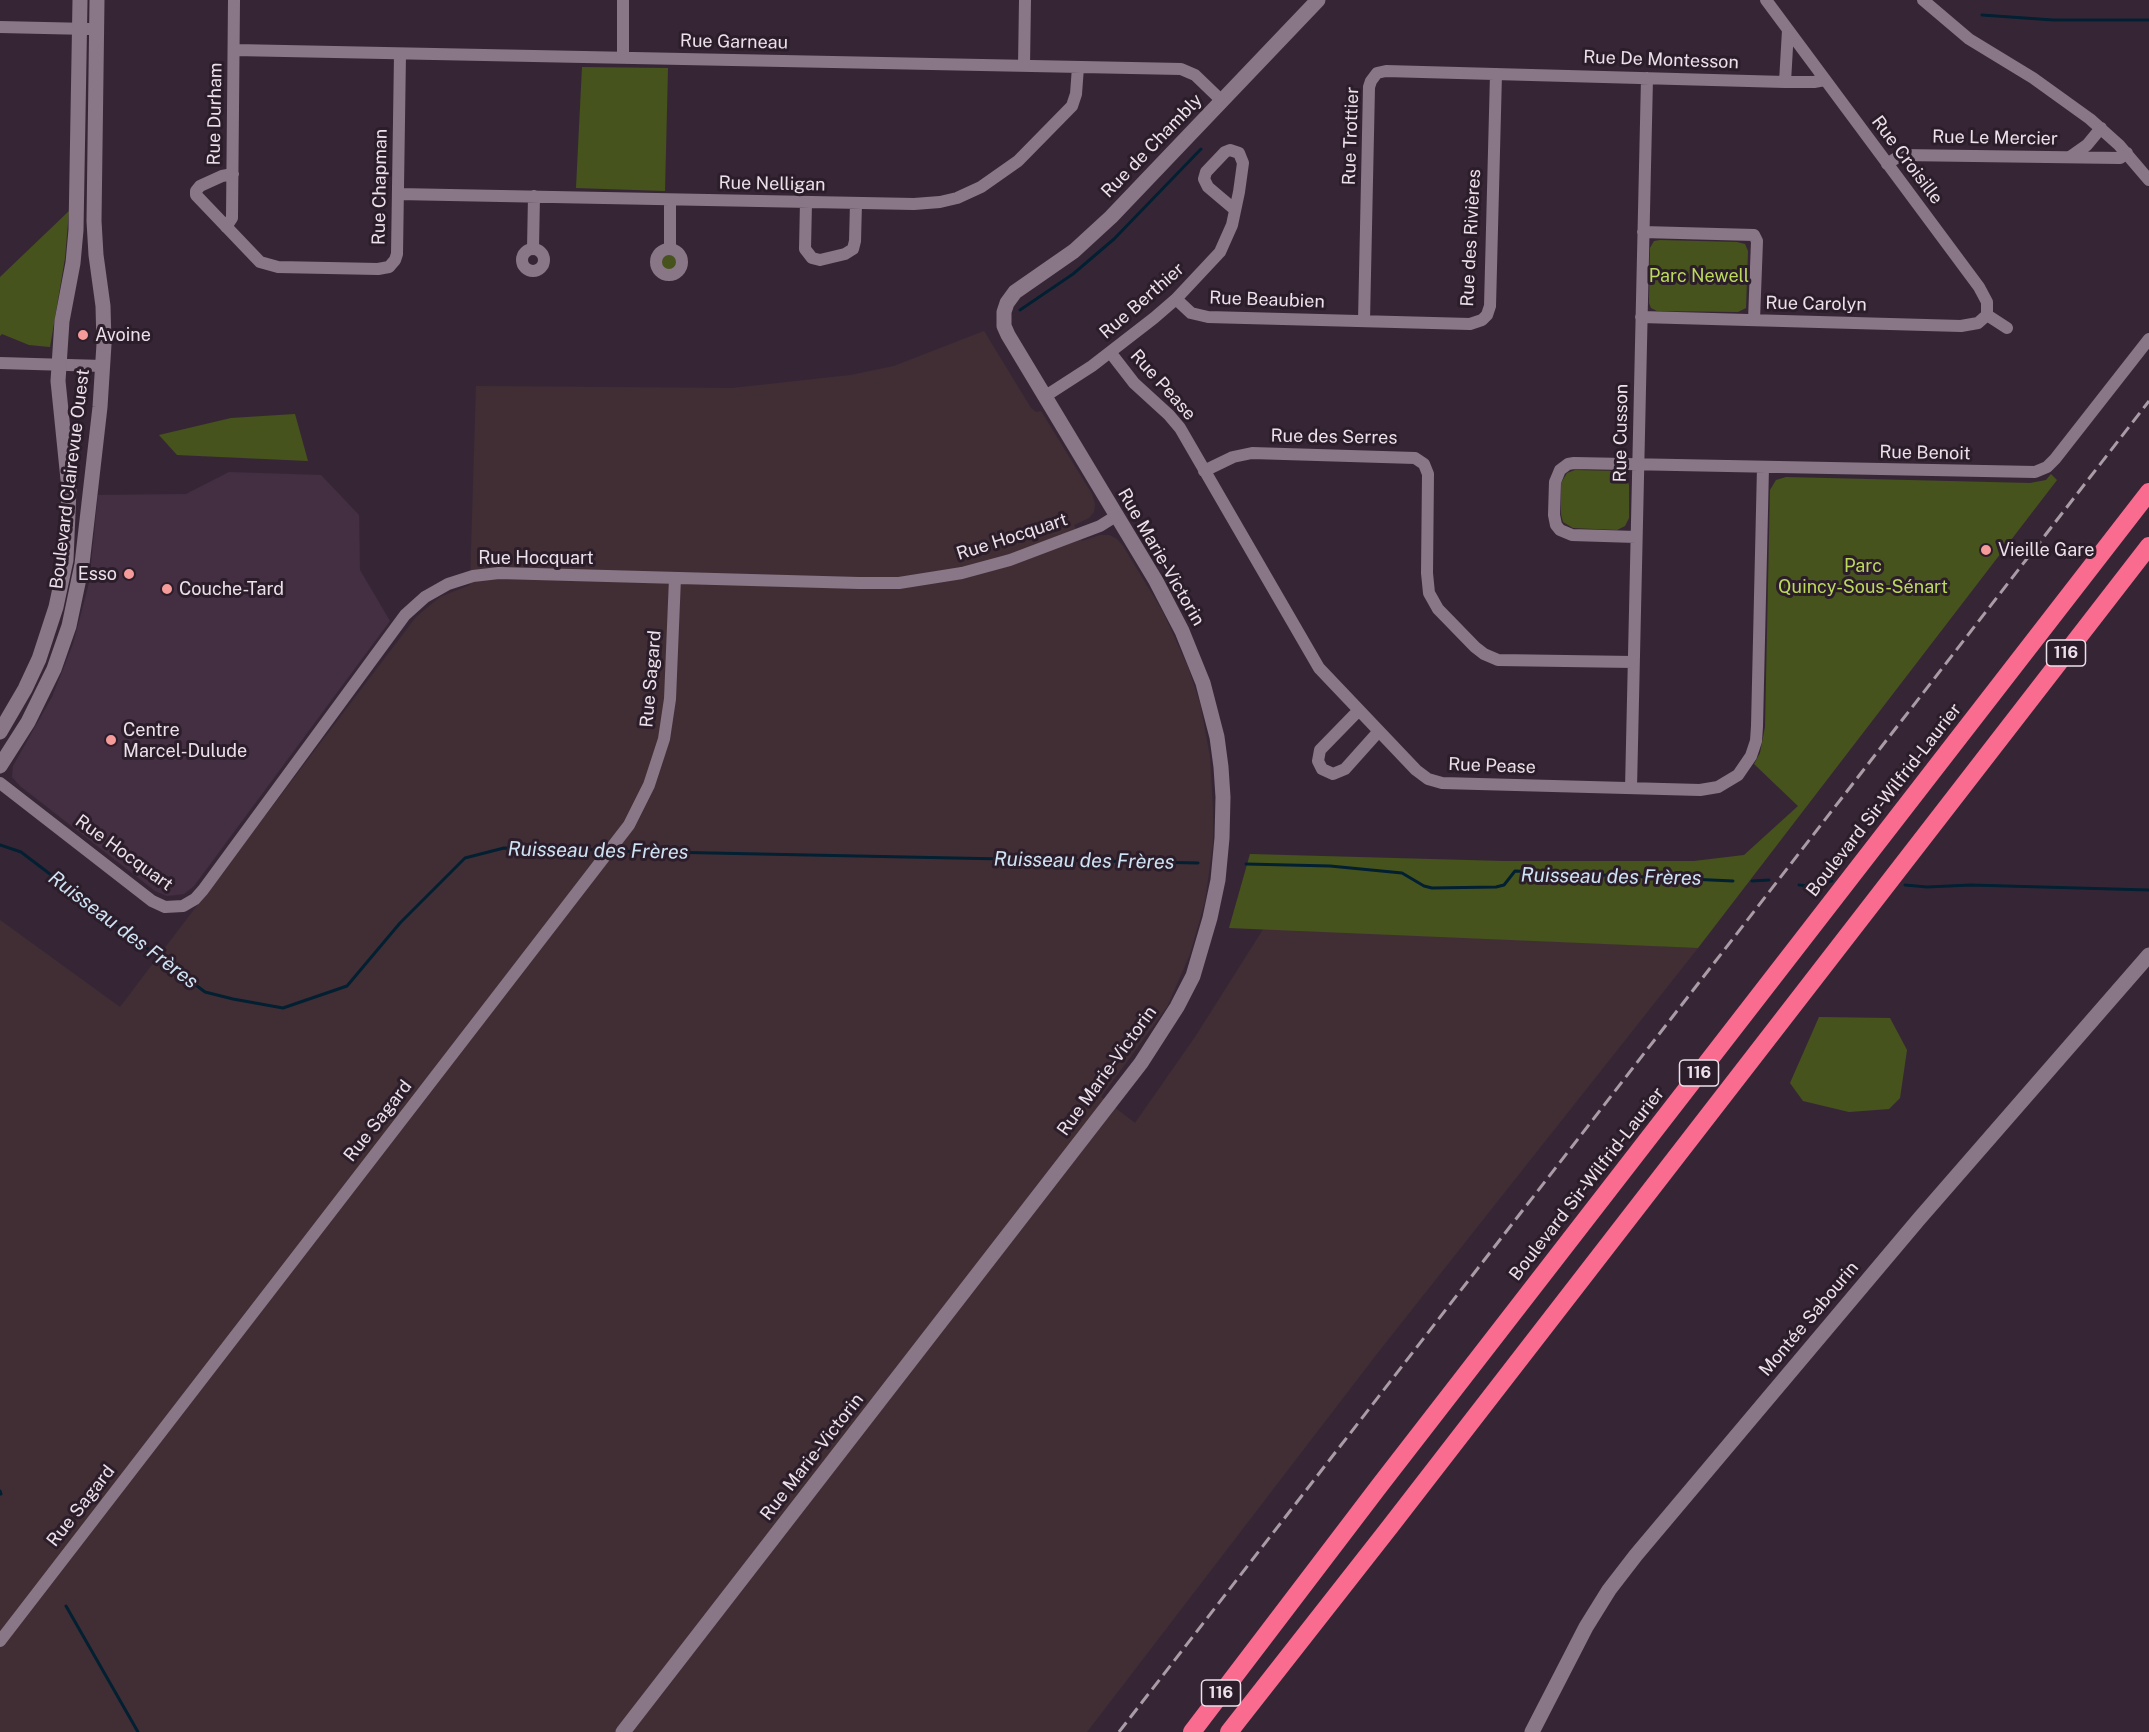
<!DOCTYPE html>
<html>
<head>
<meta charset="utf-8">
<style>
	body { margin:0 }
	canvas { display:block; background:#362635 }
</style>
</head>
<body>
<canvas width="2149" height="1732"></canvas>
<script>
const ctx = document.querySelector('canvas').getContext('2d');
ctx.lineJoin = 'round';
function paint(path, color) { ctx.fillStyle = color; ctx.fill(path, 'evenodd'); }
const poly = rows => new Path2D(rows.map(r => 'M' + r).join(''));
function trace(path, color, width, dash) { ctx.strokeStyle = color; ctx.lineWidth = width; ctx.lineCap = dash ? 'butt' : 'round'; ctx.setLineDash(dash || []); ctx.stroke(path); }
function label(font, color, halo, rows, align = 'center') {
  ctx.font = font + ' "Public Sans",sans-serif'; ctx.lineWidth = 6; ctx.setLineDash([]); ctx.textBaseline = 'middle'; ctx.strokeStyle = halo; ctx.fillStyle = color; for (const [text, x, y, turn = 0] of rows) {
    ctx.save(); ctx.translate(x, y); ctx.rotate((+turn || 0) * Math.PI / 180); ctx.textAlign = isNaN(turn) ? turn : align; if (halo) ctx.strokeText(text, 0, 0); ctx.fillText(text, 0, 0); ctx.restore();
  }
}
paint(poly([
	[229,472,321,475,359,515,360,570,390,621,194,886,184,894,167,896,155,891,20,786,12,777,13,766,52,697,73,644,89,583,98,495,186,494]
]), '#432e42');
paint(poly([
	[984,331,1031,408,1036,412,1041,411,1092,494,1095,504,1094,512,1089,518,1074,525,1082,541,1100,535,1109,535,1117,539,1123,546,1163,612,1188,667,1200,703,1210,757,1213,810,1213,843,1205,901,1190,954,1167,1007,1101,1097,1135,1123,1195,1037,1264,928,1698,948,1376,1355,1087,1732,0,1732,0,920,120,1007,416,617,440,597,470,585,476,386,732,388,851,375,894,366]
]), '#412e34');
paint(poly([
	[582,67,668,68,665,191,576,188],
	[69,211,65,258,50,347,29,345,2,334,0,336,0,277],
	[1660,240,1737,242,1745,244,1748,251,1746,308,1738,312,1657,311,1651,308,1649,303,1650,248,1654,241],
	'659 263a9 9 0 1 1 18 0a9 9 0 1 1-18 0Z',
	[295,414,308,461,177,455,159,435,231,418],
	[1575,470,1618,471,1625,475,1629,485,1629,518,1625,526,1617,530,1573,528,1563,522,1561,514,1561,483,1567,473],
	[2051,474,2057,480,1698,948,1229,928,1250,854,1503,861,1694,861,1744,855,1798,806,1754,764,1760,753,1765,727,1770,490,1776,480,1786,477,2030,483,2046,480],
	[1819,1017,1890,1018,1907,1050,1900,1098,1889,1109,1849,1112,1803,1101,1790,1083]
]), '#47531d');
trace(poly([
	[1982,15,2053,20,2149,20],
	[1020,310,1073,274,1114,239,1201,149],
	[0,845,21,852,205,992,233,999,283,1008,347,986,400,923,465,858,504,848,605,850],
	[614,851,1198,863],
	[1246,864,1330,866,1402,873,1424,886,1432,888,1496,887,1504,885,1515,871,1733,881],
	[1752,881,1769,880],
	[1799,885,1810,886,1832,881],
	[1905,885,1927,887,1971,885,2149,890],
	[0,1491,1,1494],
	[66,1606,138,1732]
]), '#022032', 3);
trace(poly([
	[1766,0,1979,287,1987,302,1987,315],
	[1923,0,1969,39,2033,78,2090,119,2119,145,2149,180],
	[0,27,89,29],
	[235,50,1181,69,1195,75,1222,101],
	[623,58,623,0],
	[1024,66,1025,0],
	[1785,82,1788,30],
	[2070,157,2087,145,2101,128],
	[1887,164,1901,155,2120,158,2127,153],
	[233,174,222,176,200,186,196,191,196,195,260,262,278,267,378,269,389,267,395,260,397,254,400,54],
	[398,194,914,204,940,202,957,198,981,187,1018,161,1072,106,1076,94,1078,67],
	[806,202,805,249,812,258,820,260,845,254,853,249,855,241,856,203],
	[226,227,232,218,234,0],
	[1643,232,1754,235,1757,241,1754,320],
	[533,248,534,196],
	'522 260a11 11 0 1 1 22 0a11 11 0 1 1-22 0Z',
	'656 262a13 13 0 1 1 26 0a13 13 0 1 1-26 0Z',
	[670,249,670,200],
	[1176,299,1191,313,1208,317,1470,324,1482,320,1487,315,1490,306,1496,74],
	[1987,315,2007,328],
	[1641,317,1961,326,1978,323,1987,315],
	[1364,321,1369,87,1371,81,1377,73,1386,71,1785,82,1814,82,1825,80],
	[1110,352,1134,383,1169,415,1180,428,1319,668,1416,770,1428,779,1442,783,1700,790,1718,787,1738,775,1751,756,1756,741,1757,726,1763,467],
	[0,363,103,366],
	[1044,397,1092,366,1154,318,1176,299,1220,252,1232,225,1239,192,1243,163,1239,153,1230,150,1225,152,1206,172,1204,179,1208,187,1234,209],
	[1204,471,1233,457,1252,453,1415,458,1424,464,1428,474,1427,573,1429,593,1438,609,1475,647,1484,654,1498,660,1633,662],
	[1636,537,1572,535,1560,530,1556,525,1554,515,1555,482,1560,470,1568,464,1574,463,2035,472,2047,467,2055,459,2149,339],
	[1359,710,1320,750,1318,761,1322,769,1333,774,1345,769,1379,731],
	[0,783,152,901,165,907,183,906,195,899,203,890,405,615,425,597,448,584,473,576,499,573,859,583,899,583,962,573,1010,560,1100,526,1116,516],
	[1631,788,1647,78],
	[0,1641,629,825,649,785,664,739,670,699,675,578]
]), '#897687', 12);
trace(poly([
	[0,732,25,689,39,659,56,607,66,560,69,489,58,381,62,321,73,263,76,230,80,0],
	[0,766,28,722,54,669,69,626,82,564,100,407,104,344,103,306,96,255,94,221,97,0],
	[623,1732,1141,1063,1177,1007,1193,976,1210,918,1218,880,1222,838,1223,797,1221,767,1217,737,1203,683,1182,631,1156,581,1008,335,1004,326,1004,312,1007,303,1015,292,1074,251,1111,217,1318,0],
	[1532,1732,1586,1627,1609,1590,1636,1555,1919,1219,2149,955]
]), '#897687', 15);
trace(poly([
	[1192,1732,1380,1485,2149,492],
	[1229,1732,1389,1528,2149,546]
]), '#fa6b90', 18);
trace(poly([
	[1119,1732,2149,401]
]), '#a99ca7', 3, [12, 6]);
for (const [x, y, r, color] of [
	[83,335,6,"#f59b99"],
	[1986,550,6,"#f59b99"],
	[129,574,6,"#f59b99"],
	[167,589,6,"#f59b99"],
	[111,740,6,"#f59b99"]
]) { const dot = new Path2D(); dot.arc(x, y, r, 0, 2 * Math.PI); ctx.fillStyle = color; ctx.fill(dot); trace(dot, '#2c1d2b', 2); }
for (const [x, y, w] of [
	[2066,653,39],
	[1699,1073,39],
	[1221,1693,39]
]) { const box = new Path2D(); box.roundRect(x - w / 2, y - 13, w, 26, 4.5); ctx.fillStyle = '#2c1d2b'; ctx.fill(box); trace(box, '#ece1ea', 1.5); }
label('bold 16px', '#ece1ea', null, [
	["116",2066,653],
	["116",1699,1073],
	["116",1221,1693]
]);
label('18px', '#ece1ea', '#2c1d2b', [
	["Rue Garneau",734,42,1],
	["Rue De Montesson",1661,60,2],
	["Rue Durham",215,114,-89],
	["Rue Trottier",1351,136,-88],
	["Rue Le Mercier",1995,138,1],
	["Rue de Chambly",1152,146,-46],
	["Rue Croisille",1907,160,53],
	["Rue Nelligan",772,184,1],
	["Rue Chapman",380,187,-89],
	["Rue des Rivières",1471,238,-87],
	["Rue Beaubien",1267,300,2],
	["Rue Berthier",1142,301,-41],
	["Rue Carolyn",1816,304,1],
	["Rue Pease",1163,385,48],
	["Rue Cusson",1621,433,-89],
	["Rue des Serres",1334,437,1],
	["Rue Benoit",1925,453,1],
	["Boulevard Clairevue Ouest",70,479,-83],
	["Rue Hocquart",1012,537,-18],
	["Rue Marie-Victorin",1161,557,60],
	["Rue Hocquart",536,558],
	["Rue Sagard",651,679,-85],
	["Rue Pease",1492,766,2],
	["Boulevard Sir-Wilfrid-Laurier",1884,800,-52],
	["Rue Hocquart",124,853,36],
	["Rue Marie-Victorin",1107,1071,-54],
	["Rue Sagard",378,1121,-52],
	["Boulevard Sir-Wilfrid-Laurier",1587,1184,-52],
	["Montée Sabourin",1809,1319,-50],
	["Rue Marie-Victorin",812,1457,-52],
	["Rue Sagard",81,1506,-52]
]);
label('18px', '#bcda5a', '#2c1d2b', [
	["Parc Newell",1699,276],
	["Parc",1863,566],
	["Quincy-Sous-Sénart",1863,587]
]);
label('18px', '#ece1ea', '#2c1d2b', [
	["Avoine",95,335],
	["Vieille Gare",1998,550],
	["Esso",117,574,"right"],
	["Couche-Tard",179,589],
	["Centre",123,730],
	["Marcel-Dulude",123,751]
], 'left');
label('italic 20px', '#cee3f3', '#2c1d2b', [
	["Ruisseau des Frères",598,851,1],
	["Ruisseau des Frères",1084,861,1],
	["Ruisseau des Frères",1611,877,1],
	["Ruisseau des Frères",123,930,37]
]);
</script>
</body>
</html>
